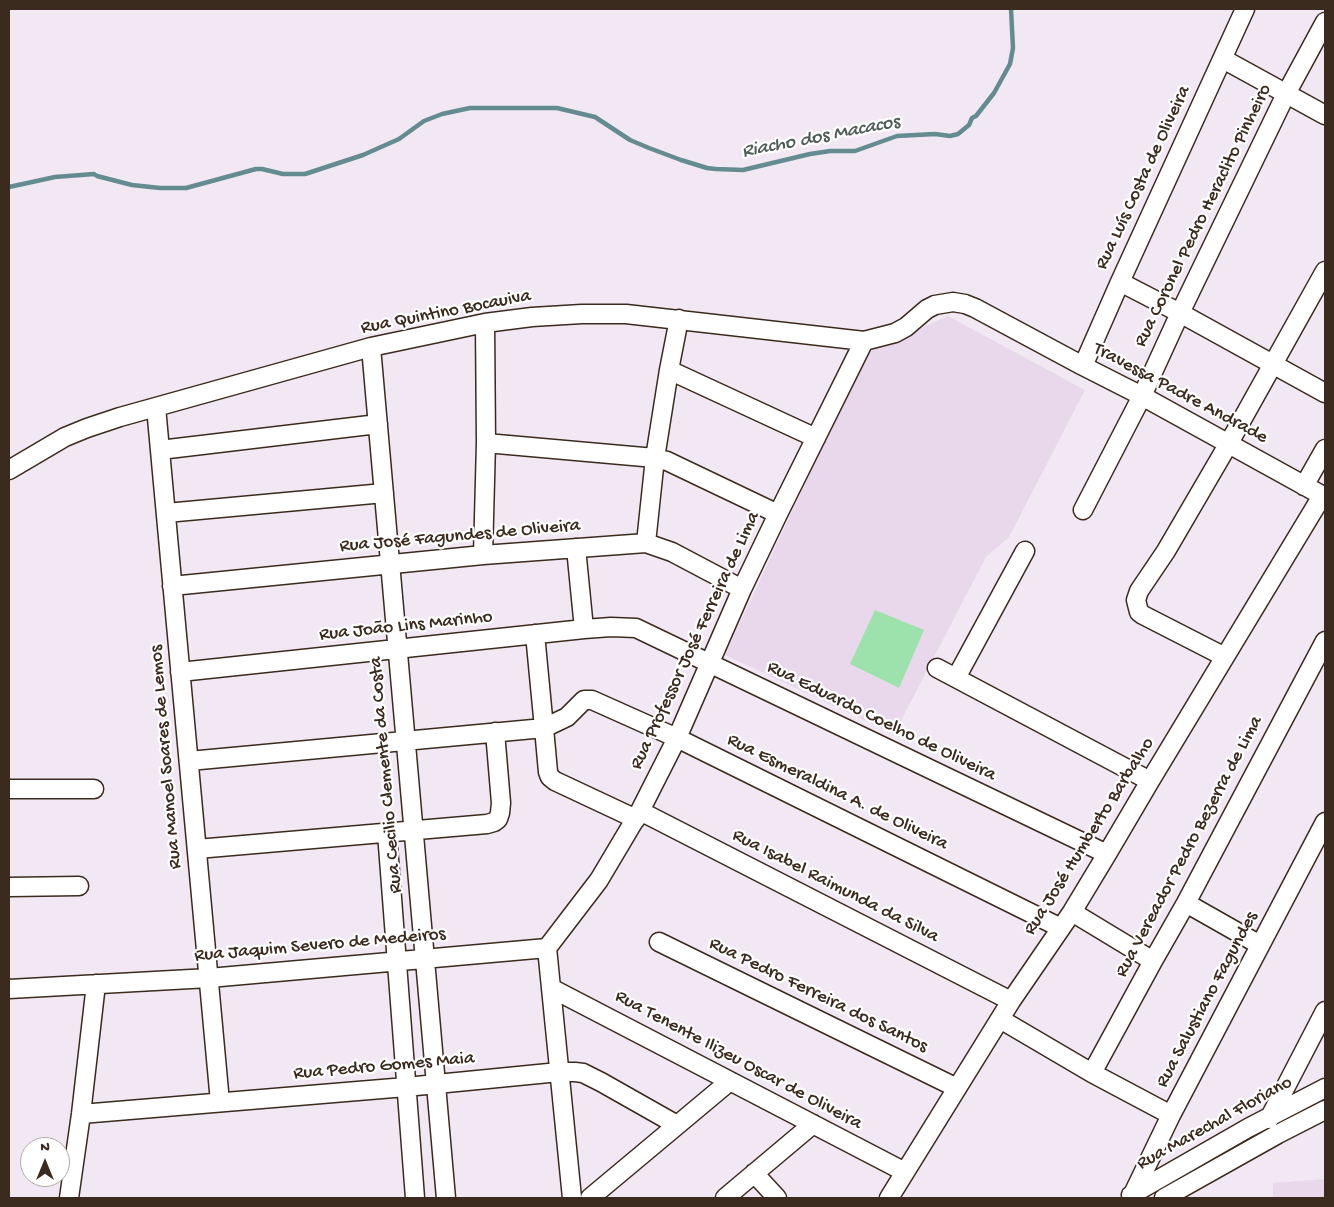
<!DOCTYPE html>
<html>
<head>
<meta charset="utf-8">
<style>
	body { margin:0 }
	#map { position:relative; width:1334px; height:1207px; overflow:hidden; background:#f2e8f4; font-family:"Gochi Hand",sans-serif }
	canvas { display:block }
	.frame { position:absolute; inset:0; border:10px solid #3b2a1e; pointer-events:none }
	.north { position:absolute; left:20px; top:1137px; width:50px; height:50px; box-sizing:border-box; background:#fff; border:1px solid #b1aaa5; border-radius:50%; rotate:0deg; font-size:14px; font-weight:700; line-height:20px; text-align:center; color:#3b2a1e }
	.north::after { content:''; display:block; margin:auto; width:18px; height:22px; background:#3b2a1e; clip-path:polygon(50% 0,100% 100%,50% 72%,0 100%) }
</style>
</head>
<body>
<div id="map">
<canvas width="1334" height="1207"></canvas>
<div class="frame"></div>
<div class="north">N</div>
</div>
<script>
const ctx = document.querySelector('canvas').getContext('2d');
ctx.lineJoin = 'round';
function paint(path, color) { ctx.fillStyle = color; ctx.fill(path, 'evenodd'); }
const poly = rows => new Path2D(rows.map(r => 'M' + r).join(''));
function trace(path, color, width, dash) { ctx.strokeStyle = color; ctx.lineWidth = width; ctx.lineCap = dash ? 'butt' : 'round'; ctx.setLineDash(dash || []); ctx.stroke(path); }
function label(font, color, halo, rows, align = 'center') {
  ctx.font = font + ' "Gochi Hand",sans-serif'; ctx.lineWidth = 4.5; ctx.setLineDash([]); ctx.textBaseline = 'middle'; ctx.strokeStyle = halo; ctx.fillStyle = color; for (const [text, x, y, turn = 0] of rows) {
    ctx.save(); ctx.translate(x, y); ctx.rotate((+turn || 0) * Math.PI / 180); ctx.textAlign = isNaN(turn) ? turn : align; if (halo) ctx.strokeText(text, 0, 0); ctx.fillText(text, 0, 0); ctx.restore();
  }
}
paint(poly([
	[948,316,1085,390,1009,537,986,557,894,734,725,655,866,353],
	[1325,1179,1325,1198,1273,1198,1273,1183]
]), '#e9d8ec');
paint(poly([
	[875,610,924,630,899,688,850,664]
]), '#9de2ad');
trace(poly([
	[9,187,55,177,94,174,97,176,132,185,160,188,186,188,256,169,262,169,283,174,305,174,363,155,399,139,424,121,442,114,470,108,557,108,595,117,630,140,649,148,681,160,707,168,716,169,743,170,810,154,830,151,855,151,897,136,935,134,950,136,958,134,969,125,972,118,976,116,994,93,1010,64,1013,48,1011,9]
]), '#648c90', 4.5);
const minor = poly([
	[1223,59,1325,115],
	[1120,282,1180,313,1325,393],
	[371,347,446,1198],
	[1083,366,1120,282,1245,9],
	[669,370,816,438],
	[156,407,220,1102],
	[486,443,655,458,667,461,778,514],
	[160,450,378,424],
	[9,470,65,437,87,428,120,417,371,347,485,323,532,317,582,314,626,314,864,341,895,333,906,327,927,309,935,305,953,302,965,304,975,308,1083,366,1142,396,1325,497],
	[1304,486,1325,449],
	[1083,510,1142,396,1180,313,1286,94,1325,22],
	[166,513,384,493],
	[646,543,655,458,669,370,679,319],
	[576,548,584,629],
	[483,555,486,443,485,323],
	[172,586,483,555,646,543,672,552,742,589],
	[1225,657,1143,615,1139,612,1136,600,1139,591,1166,551,1229,443,1325,271],
	[937,668,1150,781],
	[180,672,584,629,611,627,636,628,1107,854],
	[956,678,1025,551],
	[189,761,544,728,535,634],
	[9,789,94,789],
	[640,811,1011,1001],
	[636,819,555,781,550,777,548,772,544,728,567,717,584,700,592,700,677,738,1061,928],
	[387,833,415,1198],
	[197,849,487,824,494,822,498,819,500,813,501,803,495,732],
	[9,887,79,886],
	[1186,903,1260,945],
	[1072,912,1153,961],
	[659,942,957,1088],
	[547,948,599,880,640,811,677,738,742,589,778,514,864,341],
	[547,948,572,1198],
	[551,988,905,1172],
	[9,989,209,978,547,948],
	[1000,1019,1092,1073,1171,1115],
	[1092,1073,1153,961,1186,903,1325,641],
	[81,1114,406,1087,559,1072,575,1072,583,1073,601,1082,677,1125],
	[1269,1119,1325,1011],
	[754,1173,777,1198],
	[1131,1195,1248,1128,1325,1088],
	[69,1198,81,1114,96,984],
	[590,1198,730,1081],
	[725,1198,813,1124],
	[889,1198,1011,1001,1072,912,1107,854,1150,781,1322,496],
	[1136,1198,1133,1194,1171,1115,1325,822],
	[1164,1198,1278,1134,1325,1110]
]);
trace(minor, '#3b2a1e', 21);
trace(minor, '#fff', 18);
label('19px', '#3b2a1e', '#fff', [
	["Rua Luís Costa de Oliveira",1144,178,-65],
	["Rua Coronel Pedro Heraclito Pinheiro",1204,216,-64],
	["Rua Quintino Bocauiva",446,313,-11],
	["Travessa Padre Andrade",1180,394,28],
	["Rua José Fagundes de Oliveira",460,537,-5],
	["Rua João Lins Marinho",406,627,-6],
	["Rua Professor José Ferreira de Lima",696,641,-65],
	["Rua Eduardo Coelho de Oliveira",881,722,26],
	["Rua Manoel Soares de Lemos",167,757,-95],
	["Rua Cecilio Clemente da Costa",387,775,-95],
	["Rua Esmeraldina A. de Oliveira",837,793,26],
	["Rua José Humberto Barbalho",1090,837,-58],
	["Rua Vereador Pedro Bezerra de Lima",1190,847,-62],
	["Rua Isabel Raimunda da Silva",835,887,27],
	["Rua Jaquim Severo de Medeiros",320,946,-5],
	["Rua Pedro Ferreira dos Santos",818,996,26],
	["Rua Salustiano Fagundes",1208,1000,-62],
	["Rua Tenente Ilizeu Oscar de Oliveira",738,1061,28],
	["Rua Pedro Gomes Maia",384,1067,-5],
	["Rua Marechal Floriano",1215,1124,-29]
]);
label('italic 20px', '#4f5b57', '#fff', [
	["Riacho dos Macacos",821,138,-11]
]);
</script>
</body>
</html>
